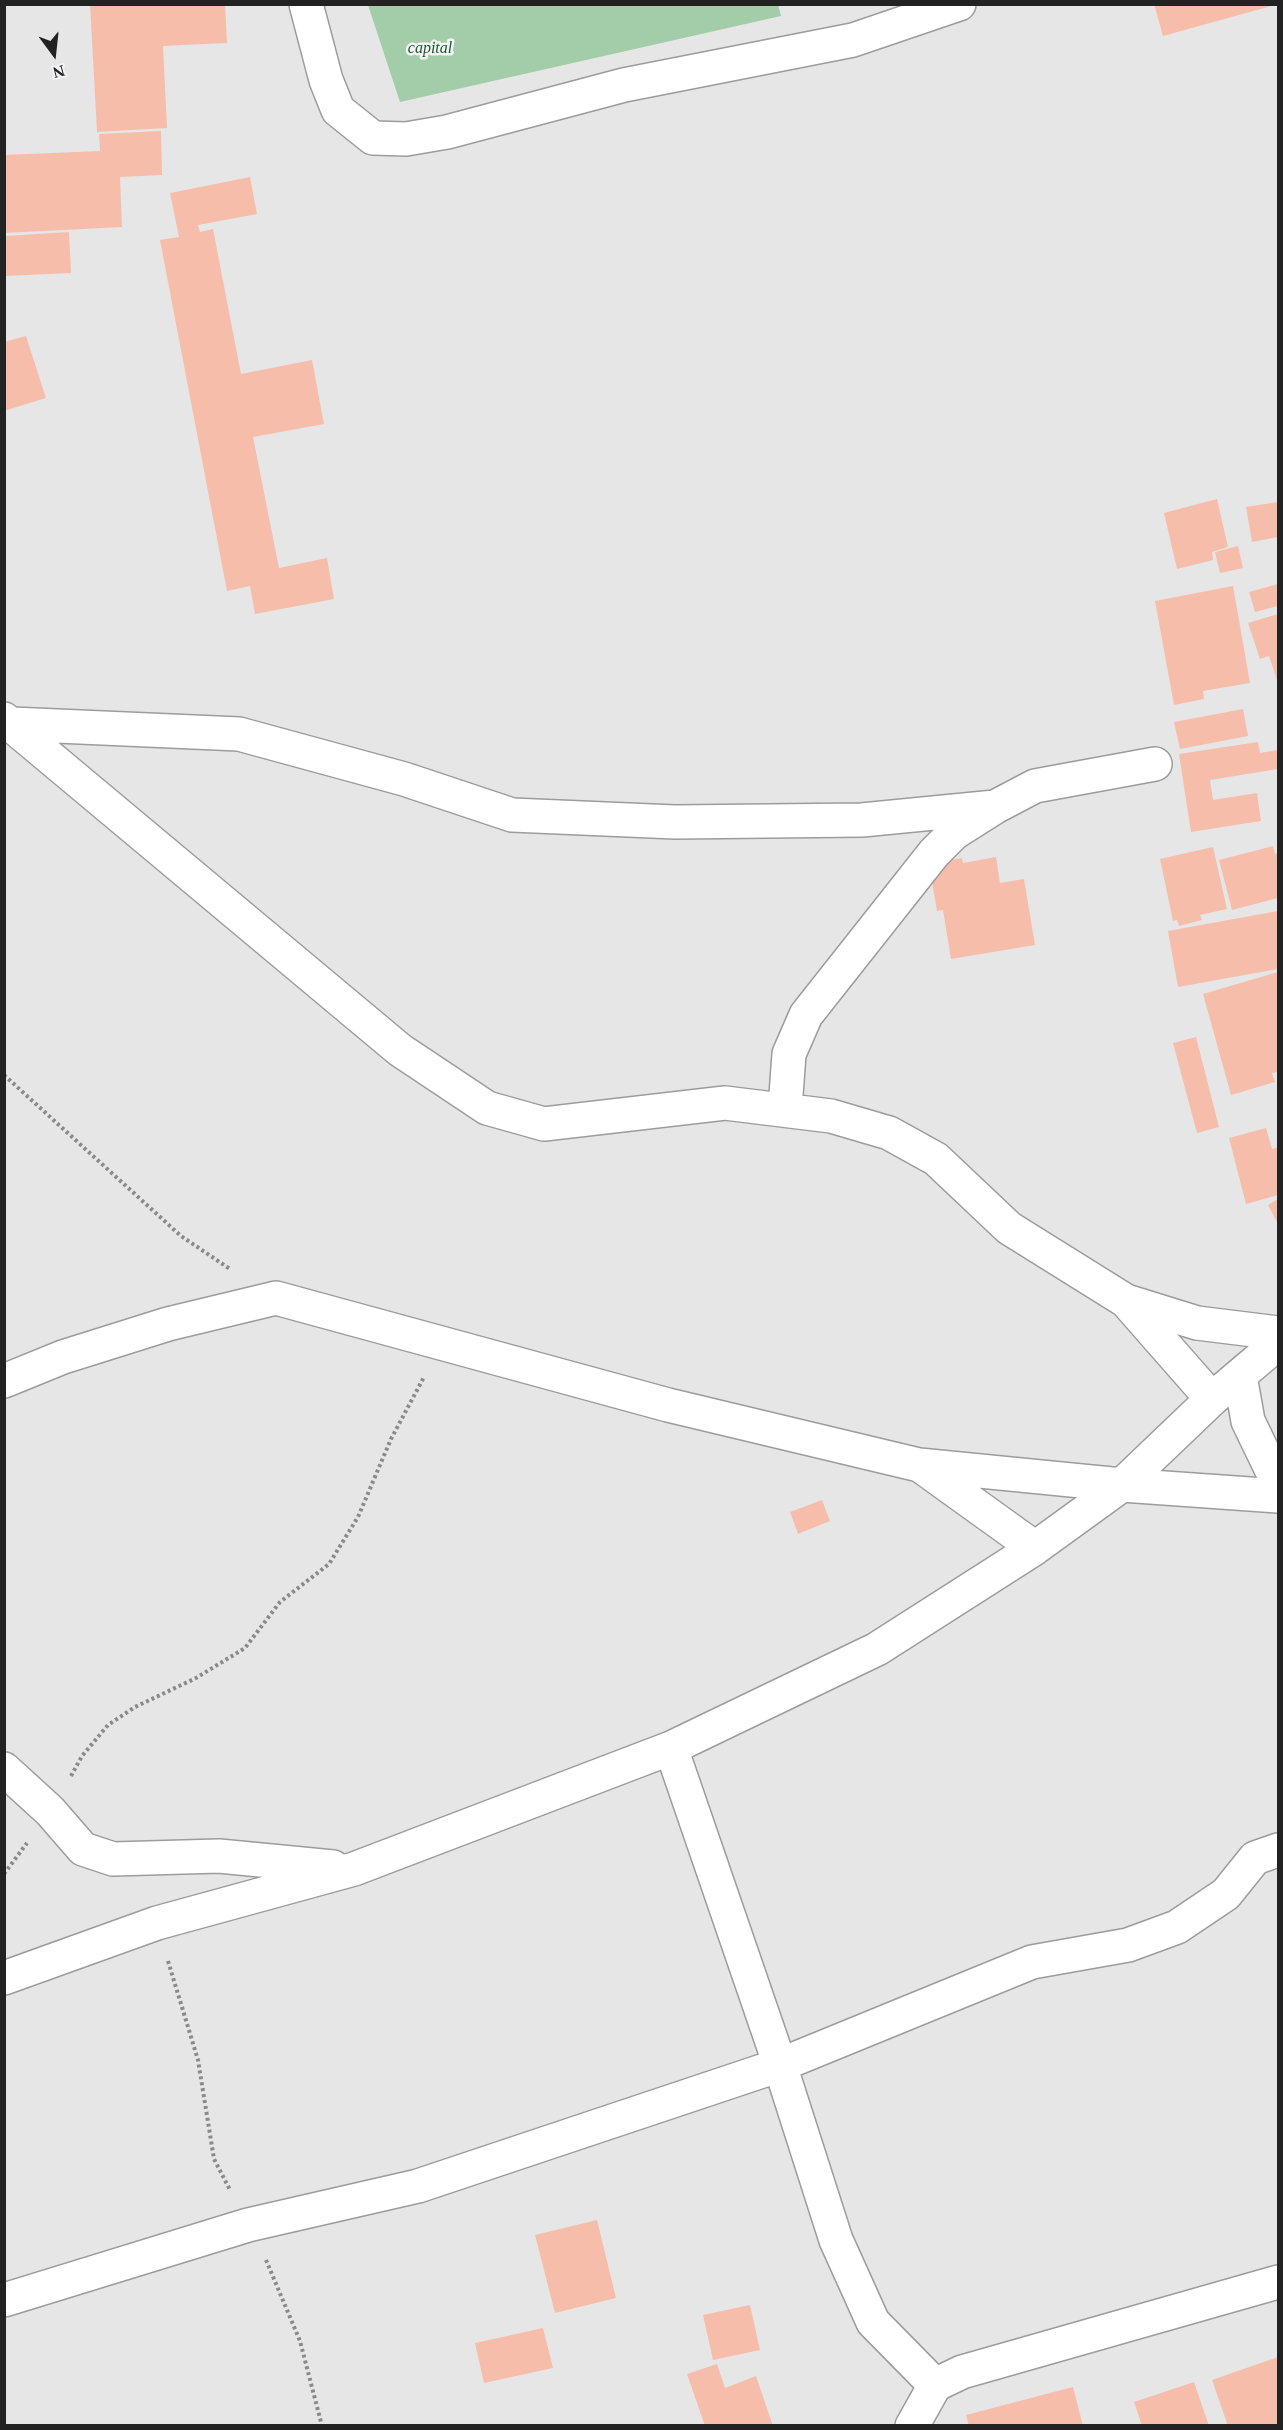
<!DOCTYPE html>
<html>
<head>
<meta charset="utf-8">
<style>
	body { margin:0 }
	#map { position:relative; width:1283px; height:2430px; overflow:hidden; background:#e6e6e7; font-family:"Times New Roman",serif }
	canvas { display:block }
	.frame { position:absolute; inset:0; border:6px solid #222; pointer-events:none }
	.north { position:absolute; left:24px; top:24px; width:60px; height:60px; -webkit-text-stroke:4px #f3f3f5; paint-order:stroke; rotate:165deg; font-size:16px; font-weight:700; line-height:24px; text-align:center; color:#222 }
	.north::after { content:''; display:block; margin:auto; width:21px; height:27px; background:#222; clip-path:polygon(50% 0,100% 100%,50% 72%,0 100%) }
</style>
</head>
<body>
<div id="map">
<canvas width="1283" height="2430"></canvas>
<div class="frame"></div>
<div class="north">N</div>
</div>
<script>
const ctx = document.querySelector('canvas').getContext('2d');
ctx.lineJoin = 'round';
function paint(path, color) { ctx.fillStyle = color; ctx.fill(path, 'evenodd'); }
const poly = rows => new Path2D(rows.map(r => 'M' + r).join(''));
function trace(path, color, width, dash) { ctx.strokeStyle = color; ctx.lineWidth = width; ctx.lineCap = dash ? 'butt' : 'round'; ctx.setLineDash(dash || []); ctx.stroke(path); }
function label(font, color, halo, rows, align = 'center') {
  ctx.font = font + ' "Times New Roman",serif'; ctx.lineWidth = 5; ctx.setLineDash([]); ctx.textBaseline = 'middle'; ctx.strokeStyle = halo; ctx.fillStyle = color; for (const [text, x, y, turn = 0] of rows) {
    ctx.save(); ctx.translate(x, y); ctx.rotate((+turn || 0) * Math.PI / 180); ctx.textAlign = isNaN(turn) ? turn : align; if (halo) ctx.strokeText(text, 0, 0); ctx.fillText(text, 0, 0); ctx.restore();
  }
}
paint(poly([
	[778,4,781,16,400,102,368,5]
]), '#a2cda8');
paint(poly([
	[90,4,225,4,227,43,163,46,167,128,97,132],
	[1154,4,1275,4,1275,5,1163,36],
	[161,131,162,175,120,177,122,227,4,233,4,155,100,151,99,134],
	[250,177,257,214,198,225,200,232,213,229,241,374,312,360,324,424,253,437,279,568,327,558,334,599,255,614,250,586,227,591,160,240,179,237,170,193],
	[69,232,71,273,5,276,5,236],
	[26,336,46,398,4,411,4,342],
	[1217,499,1228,547,1212,552,1213,560,1177,569,1164,513],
	[1278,502,1278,537,1252,542,1246,507],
	[1238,546,1243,568,1220,573,1215,552],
	[1278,584,1278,606,1255,612,1249,592],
	[1233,586,1250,683,1203,691,1204,699,1174,705,1155,601],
	[1278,614,1278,683,1269,656,1260,659,1248,623],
	[1243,709,1248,736,1180,749,1174,722],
	[1258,742,1260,753,1278,750,1278,769,1210,780,1213,800,1257,793,1261,821,1191,832,1179,754],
	[1273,846,1275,854,1278,853,1278,898,1232,910,1219,860],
	[1213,847,1227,909,1200,915,1202,920,1179,926,1177,920,1173,921,1160,859],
	[996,857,1000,883,1024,879,1035,945,951,959,943,910,937,911,929,864,962,858,963,863],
	[1278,911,1278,969,1178,987,1168,931],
	[1278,972,1278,1072,1272,1073,1275,1082,1231,1095,1203,994],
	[1196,1037,1219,1127,1197,1133,1173,1043],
	[1266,1128,1272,1149,1278,1147,1278,1195,1246,1204,1229,1138],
	[1278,1199,1278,1224,1268,1205],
	[822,1500,830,1521,798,1534,790,1512],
	[597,2220,616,2298,555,2313,535,2235],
	[750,2305,760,2350,713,2360,703,2315],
	[543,2328,553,2368,484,2383,475,2343],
	[1278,2357,1278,2426,1228,2426,1212,2380],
	[717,2364,725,2388,756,2376,773,2426,705,2426,687,2374],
	[1194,2382,1209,2426,1142,2426,1134,2402],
	[1073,2387,1083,2426,969,2426,966,2415]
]), '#f7bdab');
const street = poly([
	[306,4,326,80,338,110,373,138,406,139,447,132,624,85,853,40,959,4],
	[4,719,400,1050,487,1108,544,1124,725,1103,831,1116,889,1133,936,1159,1009,1228,1126,1301,1197,1323,1278,1333],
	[12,724,239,734,404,779,512,815,675,822,862,820,995,807],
	[785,1109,789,1054,806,1015,934,853,954,833,995,807,1035,786,1155,764],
	[1126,1301,1212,1399],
	[1240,1376,1248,1421,1278,1483],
	[4,1381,63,1357,168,1324,276,1298,668,1405,919,1465,1122,1485,1278,1496],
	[921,1466,1035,1548],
	[671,1748,780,2065,836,2240,873,2322,935,2385],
	[4,1769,50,1811,83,1849,113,1859,219,1856,333,1867],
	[4,1978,157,1923,354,1869,671,1748,877,1649,1035,1548,1122,1485,1212,1399,1278,1343],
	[4,2300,248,2225,418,2186,780,2065,1032,1962,1128,1945,1177,1927,1226,1894,1255,1858,1278,1850],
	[912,2426,935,2385,962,2372,1278,2282]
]);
trace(street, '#9c9c9d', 36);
trace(poly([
	[4,1075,181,1236,230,1269],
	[71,1776,82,1756,108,1725,135,1707,196,1678,245,1648,280,1602,329,1564,358,1517,391,1439,424,1377],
	[4,1874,27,1843],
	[168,1961,198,2060,214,2159,230,2190],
	[266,2260,300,2341,322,2426]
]), '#8a8a8b', 4, [3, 3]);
trace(street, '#fff', 33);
label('italic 16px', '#1d582b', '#f3f3f5', [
	["capital",430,49]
]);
</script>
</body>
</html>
